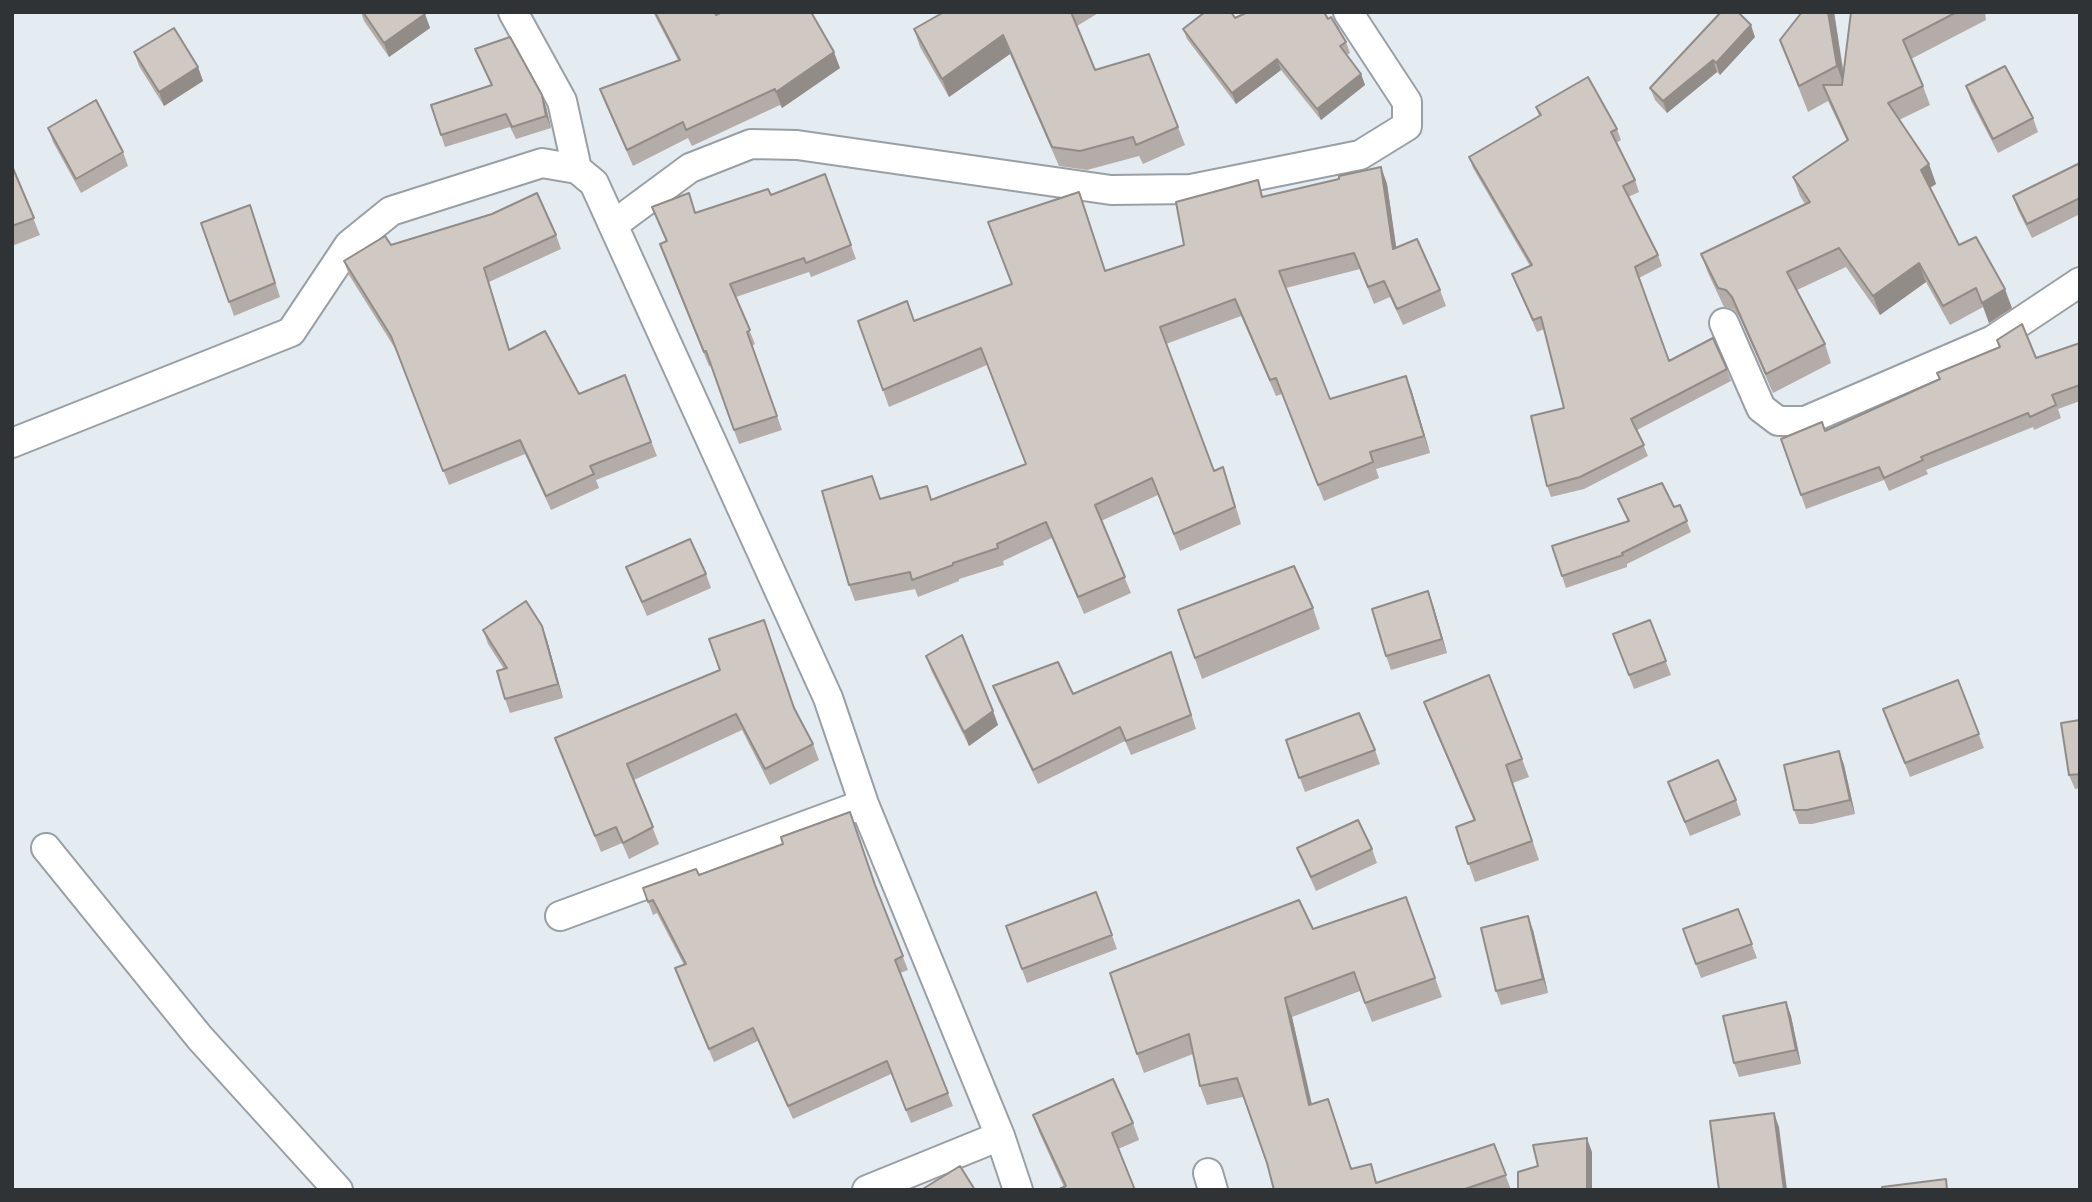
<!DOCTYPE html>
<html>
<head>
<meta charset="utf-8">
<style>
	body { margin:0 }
	#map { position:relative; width:2092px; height:1202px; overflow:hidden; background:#e4ebf1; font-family:Overpass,sans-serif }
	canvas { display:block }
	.frame { position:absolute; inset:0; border:14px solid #303335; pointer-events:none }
</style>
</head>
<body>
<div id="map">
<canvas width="2092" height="1202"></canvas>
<div class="frame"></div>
</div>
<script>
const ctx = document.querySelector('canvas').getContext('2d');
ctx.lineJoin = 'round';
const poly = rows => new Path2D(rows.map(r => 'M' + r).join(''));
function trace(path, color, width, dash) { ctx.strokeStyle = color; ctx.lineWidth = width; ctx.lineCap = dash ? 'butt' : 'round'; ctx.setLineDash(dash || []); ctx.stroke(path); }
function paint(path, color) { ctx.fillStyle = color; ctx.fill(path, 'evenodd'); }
const street = poly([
	[513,12,562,101,577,169],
	[613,225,690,168,751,144,797,145,1111,190,1191,189,1360,155,1407,126,1407,102,1348,12],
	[1724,323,1761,408,1778,421,1805,421,1993,340,2080,282],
	[12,443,291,332,349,245,391,211,542,163,577,169,594,183,828,698,864,804,1000,1136,1018,1190],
	[46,848,200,1038,338,1190],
	[560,916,864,804],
	[1208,1173,1213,1190],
	[867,1190,1000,1136]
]);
trace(street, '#99a0a5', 32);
trace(street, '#fff', 28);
paint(poly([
	[361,12,424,12,430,28,389,57,364,21],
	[653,12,715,12,716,15,840,68,782,108,780,105,692,146,688,138,633,166,606,105,600,89,678,60],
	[944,12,1100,12,1077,26,1095,70,1178,127,1185,145,1143,164,1139,156,1087,170,1059,166,1010,54,949,97,920,47,914,29],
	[1802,12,1834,12,1844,74,1851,12,1985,12,1986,20,1911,59,1923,86,1930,105,1899,120,1929,164,1936,184,1930,188,1959,245,2012,308,1989,323,1983,307,1950,325,1926,282,1880,315,1846,267,1797,290,1825,344,1831,363,1773,393,1739,316,1733,309,1724,307,1708,273,1701,254,1805,204,1800,196,1793,177,1847,141,1828,101,1808,112,1780,40],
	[1235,18,1328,19,1346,42,1350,53,1347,55,1361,74,1365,85,1321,120,1281,70,1236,104,1187,39,1183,29],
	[1755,37,1720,75,1717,72,1667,113,1655,100,1650,88],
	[475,49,542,95,546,107,551,128,516,139,510,127,445,147,431,105,491,85],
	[134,52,198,67,203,81,164,106,139,66],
	[1966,86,2033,118,2038,132,1998,153,1971,101],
	[1536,107,1617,129,1621,140,1616,143,1635,180,1639,192,1628,197,1658,255,1662,266,1639,278,1669,361,1727,369,1731,381,1637,430,1648,456,1584,489,1551,497,1547,486,1564,408,1544,329,1537,332,1512,274,1530,266,1473,168,1469,157,1539,116],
	[48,128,123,152,128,166,81,193,53,142],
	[2080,163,2080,214,2032,238,2018,210,2013,196],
	[12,166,40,235,12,246],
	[1381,167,1387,184,1396,248,1440,290,1446,306,1403,325,1390,297,1374,304,1360,269,1286,288,1330,399,1406,376,1412,392,1430,453,1376,469,1379,478,1324,501,1282,394,1276,396,1241,316,1166,344,1214,471,1229,484,1241,524,1180,551,1158,495,1101,521,1131,593,1084,614,1052,538,1003,561,1004,565,959,579,959,581,918,597,915,589,855,601,849,585,880,498,932,500,1026,465,987,365,889,407,858,321,914,321,1012,284,1085,208,1105,271,1184,245,1264,196,1339,179],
	[825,174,856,259,811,277,809,272,736,297,755,344,752,346,782,430,739,444,711,366,709,366,665,258,660,244,666,241,652,207,696,213,771,195],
	[255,219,280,297,234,316,201,223],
	[556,235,561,249,489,282,510,350,579,394,625,375,657,456,596,480,599,488,551,510,525,454,449,485,396,350,349,275,344,261,391,245],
	[2080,343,2080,401,2058,409,2061,418,2034,430,2033,427,1926,470,1928,474,1889,491,1884,480,1806,509,1781,439,1825,431],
	[1618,499,1674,507,1680,505,1691,532,1627,564,1627,567,1566,588,1562,576,1628,522],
	[626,567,706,574,711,588,647,616],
	[1433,605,1447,653,1391,670,1386,656],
	[1313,608,1320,629,1202,679,1178,610],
	[1650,620,1671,675,1634,689,1613,634],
	[542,626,547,640,563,698,510,713,505,699,504,669,488,644,483,630],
	[926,656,993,711,998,725,969,746,931,670],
	[1176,666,1196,729,1131,755,1125,741,1038,784,998,700,993,686,1073,694],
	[720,670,795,710,813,744,819,760,770,785,742,730,634,780,659,844,629,859,622,843,601,852,555,738],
	[1958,680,1984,748,1910,777,1883,709],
	[1424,702,1522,759,1529,777,1513,783,1539,860,1475,882,1456,827,1474,821,1431,720],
	[2080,720,2080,788,2075,789,2069,775],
	[1286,740,1375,750,1380,764,1305,792],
	[1839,751,1844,765,1855,814,1812,824,1799,824,1794,810],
	[1668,782,1736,800,1741,815,1690,836],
	[1297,848,1372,849,1377,863,1316,891,1303,862],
	[643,888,877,890,908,970,900,973,953,1106,911,1123,891,1074,793,1119,758,1041,714,1062,675,968,684,965,657,913,653,915],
	[1096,892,1117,949,1027,983,1006,926],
	[1406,897,1442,997,1372,1022,1360,991,1292,1017,1312,1104,1328,1099,1352,1169,1377,1183,1494,1144,1511,1190,1274,1190,1267,1163,1243,1097,1207,1105,1200,1086,1193,1054,1144,1073,1137,1054,1313,929],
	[1738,909,1757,958,1701,978,1683,929],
	[1533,930,1548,993,1501,1005,1496,991],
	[1786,1002,1791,1016,1801,1064,1739,1077,1734,1063],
	[1033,1115,1133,1123,1139,1140,1118,1149,1064,1187,1039,1132]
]), '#b3aca8');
paint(poly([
	[1828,12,1834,12,1846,92,1837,66],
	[425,14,430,28,389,57,384,43],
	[1751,25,1755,37,1720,75,1716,63],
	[1003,35,1010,54,949,97,942,79],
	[834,52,840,68,782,108,776,92],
	[1277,59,1281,70,1236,104,1232,93],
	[1713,60,1717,72,1667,113,1663,101],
	[198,67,203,81,164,106,159,92],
	[1361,74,1365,85,1321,120,1317,109],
	[542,95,546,107,551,128,546,116],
	[1929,164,1936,184,1928,189,1921,170],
	[1381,167,1387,184,1399,266,1393,249],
	[1919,263,1926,282,1880,315,1873,296],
	[2005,289,2012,308,1989,323,1982,303],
	[1406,376,1412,392,1430,453,1424,436],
	[1428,591,1433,605,1447,653,1442,639],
	[542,626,547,640,563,698,558,684],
	[993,711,998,725,969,746,964,732],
	[1839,751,1844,765,1855,814,1850,800],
	[1528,916,1533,930,1548,993,1543,979],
	[1285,998,1292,1017,1316,1124,1309,1105],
	[1786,1002,1791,1016,1801,1064,1796,1050],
	[1774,1113,1779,1127,1787,1190,1784,1190],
	[1587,1138,1592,1152,1592,1190,1587,1190]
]), '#928c88');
const building = poly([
	[363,12,424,12,425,14,384,43,363,12],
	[655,12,715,12,716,15,722,12,811,12,834,52,776,92,775,89,686,130,683,122,627,150,600,89,680,60,655,12],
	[944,12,1071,12,1095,70,1149,54,1178,127,1136,145,1133,137,1080,151,1052,147,1003,35,942,79,914,29,944,12],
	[1205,12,1231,12,1235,18,1248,12,1324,12,1328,19,1331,17,1346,42,1340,46,1361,74,1317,109,1277,59,1232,93,1183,29,1205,12],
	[1721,12,1738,12,1751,25,1716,63,1713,60,1663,101,1650,88,1721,12],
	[1802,12,1828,12,1837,66,1799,86,1780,40,1802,12],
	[1851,12,1957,12,1903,40,1923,86,1888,103,1929,164,1921,170,1959,245,1976,237,2005,289,1982,303,1976,288,1943,306,1919,263,1873,296,1839,248,1787,272,1825,344,1766,374,1732,297,1726,290,1718,288,1701,254,1810,202,1793,177,1848,140,1823,85,1842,85,1851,12],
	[174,28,198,67,159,92,134,52,174,28],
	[510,37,542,95,546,116,512,127,506,114,441,135,431,105,492,85,475,49,510,37],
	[2005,66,2033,118,1993,139,1966,86,2005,66],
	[1588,77,1617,129,1611,132,1635,180,1623,186,1658,255,1635,267,1669,361,1713,338,1727,369,1631,419,1644,445,1580,477,1547,486,1531,416,1564,408,1541,317,1533,320,1512,274,1532,265,1469,157,1541,115,1536,107,1588,77],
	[96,100,123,152,76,179,48,128,96,100],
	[2080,163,2080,198,2027,224,2013,196,2080,163],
	[12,166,34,218,12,226,12,166],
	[1381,167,1393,249,1417,239,1440,290,1397,309,1384,281,1368,287,1354,253,1279,271,1330,399,1406,376,1424,436,1370,452,1373,462,1318,485,1276,378,1270,380,1235,299,1160,327,1214,471,1223,467,1235,507,1174,534,1152,478,1095,505,1125,577,1078,597,1046,522,997,544,998,548,953,563,953,565,912,580,910,572,849,585,822,491,872,476,880,499,927,486,931,500,1026,464,981,348,883,390,858,321,907,301,914,321,1012,284,988,222,1079,192,1105,271,1184,245,1176,202,1258,180,1262,197,1339,179,1339,176,1381,167],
	[825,174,851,245,806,263,804,258,730,284,750,330,747,332,777,416,734,430,706,351,704,352,660,244,667,241,652,207,689,193,695,213,768,189,771,195,825,174],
	[537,193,556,235,484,268,509,350,545,331,579,394,625,375,651,442,590,466,594,474,546,496,520,440,443,471,391,336,344,261,385,236,391,245,492,214,537,193],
	[250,205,275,283,229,302,201,223,250,205],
	[2022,324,2036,358,2080,343,2080,385,2052,395,2056,405,2030,417,2028,413,1921,457,1923,460,1884,478,1879,467,1801,495,1781,439,1822,422,1825,431,1940,379,1937,373,2000,347,1997,340,2022,324],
	[1662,483,1674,507,1680,505,1687,521,1622,553,1623,555,1562,576,1552,546,1629,521,1618,499,1662,483],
	[690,539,706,574,642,602,626,567,690,539],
	[1294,566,1313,608,1195,658,1178,610,1294,566],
	[1428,591,1442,639,1386,656,1372,609,1428,591],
	[526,601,542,626,558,684,505,699,497,671,507,668,483,630,526,601],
	[764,620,794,708,813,744,765,769,736,714,627,764,653,827,623,843,616,827,595,836,555,738,720,670,709,639,764,620],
	[1650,620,1666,661,1629,675,1613,634,1650,620],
	[962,635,993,711,964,732,926,656,962,635],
	[1171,652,1191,715,1126,741,1120,727,1033,770,993,686,1058,662,1073,694,1171,652],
	[1489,675,1522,759,1506,765,1532,841,1468,864,1456,827,1475,820,1424,702,1489,675],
	[1958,680,1979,734,1905,763,1883,709,1958,680],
	[1359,713,1375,750,1299,778,1286,740,1359,713],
	[2080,720,2080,774,2069,775,2061,723,2080,720],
	[1839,751,1850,800,1807,810,1794,810,1784,765,1839,751],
	[1718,760,1736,800,1685,822,1668,782,1718,760],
	[850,812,875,885,903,956,895,960,948,1093,906,1110,887,1061,788,1106,753,1028,709,1049,675,968,686,964,653,900,648,902,643,888,696,869,699,875,783,844,781,837,850,812],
	[1358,820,1372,849,1311,877,1297,848,1358,820],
	[1096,892,1112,935,1022,969,1006,926,1096,892],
	[1406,897,1435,978,1365,1003,1354,972,1285,998,1309,1105,1328,1099,1351,1169,1371,1164,1376,1183,1494,1144,1506,1175,1462,1190,1274,1190,1267,1163,1237,1078,1200,1086,1189,1034,1137,1054,1110,973,1299,900,1313,929,1406,897],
	[1738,909,1752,944,1696,964,1683,929,1738,909],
	[1528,916,1543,979,1496,991,1481,928,1528,916],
	[1786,1002,1796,1050,1734,1063,1723,1016,1786,1002],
	[1113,1079,1133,1123,1112,1133,1135,1190,1057,1190,1066,1186,1033,1115,1113,1079],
	[1774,1113,1784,1190,1719,1190,1710,1121,1774,1113],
	[1587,1138,1587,1190,1518,1190,1518,1172,1538,1166,1533,1145,1587,1138],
	[960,1166,975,1190,921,1190,960,1166],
	[1946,1179,1947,1190,1883,1190,1882,1187,1946,1179]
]);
paint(building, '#d0c8c3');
trace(building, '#928c88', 2);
</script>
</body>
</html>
